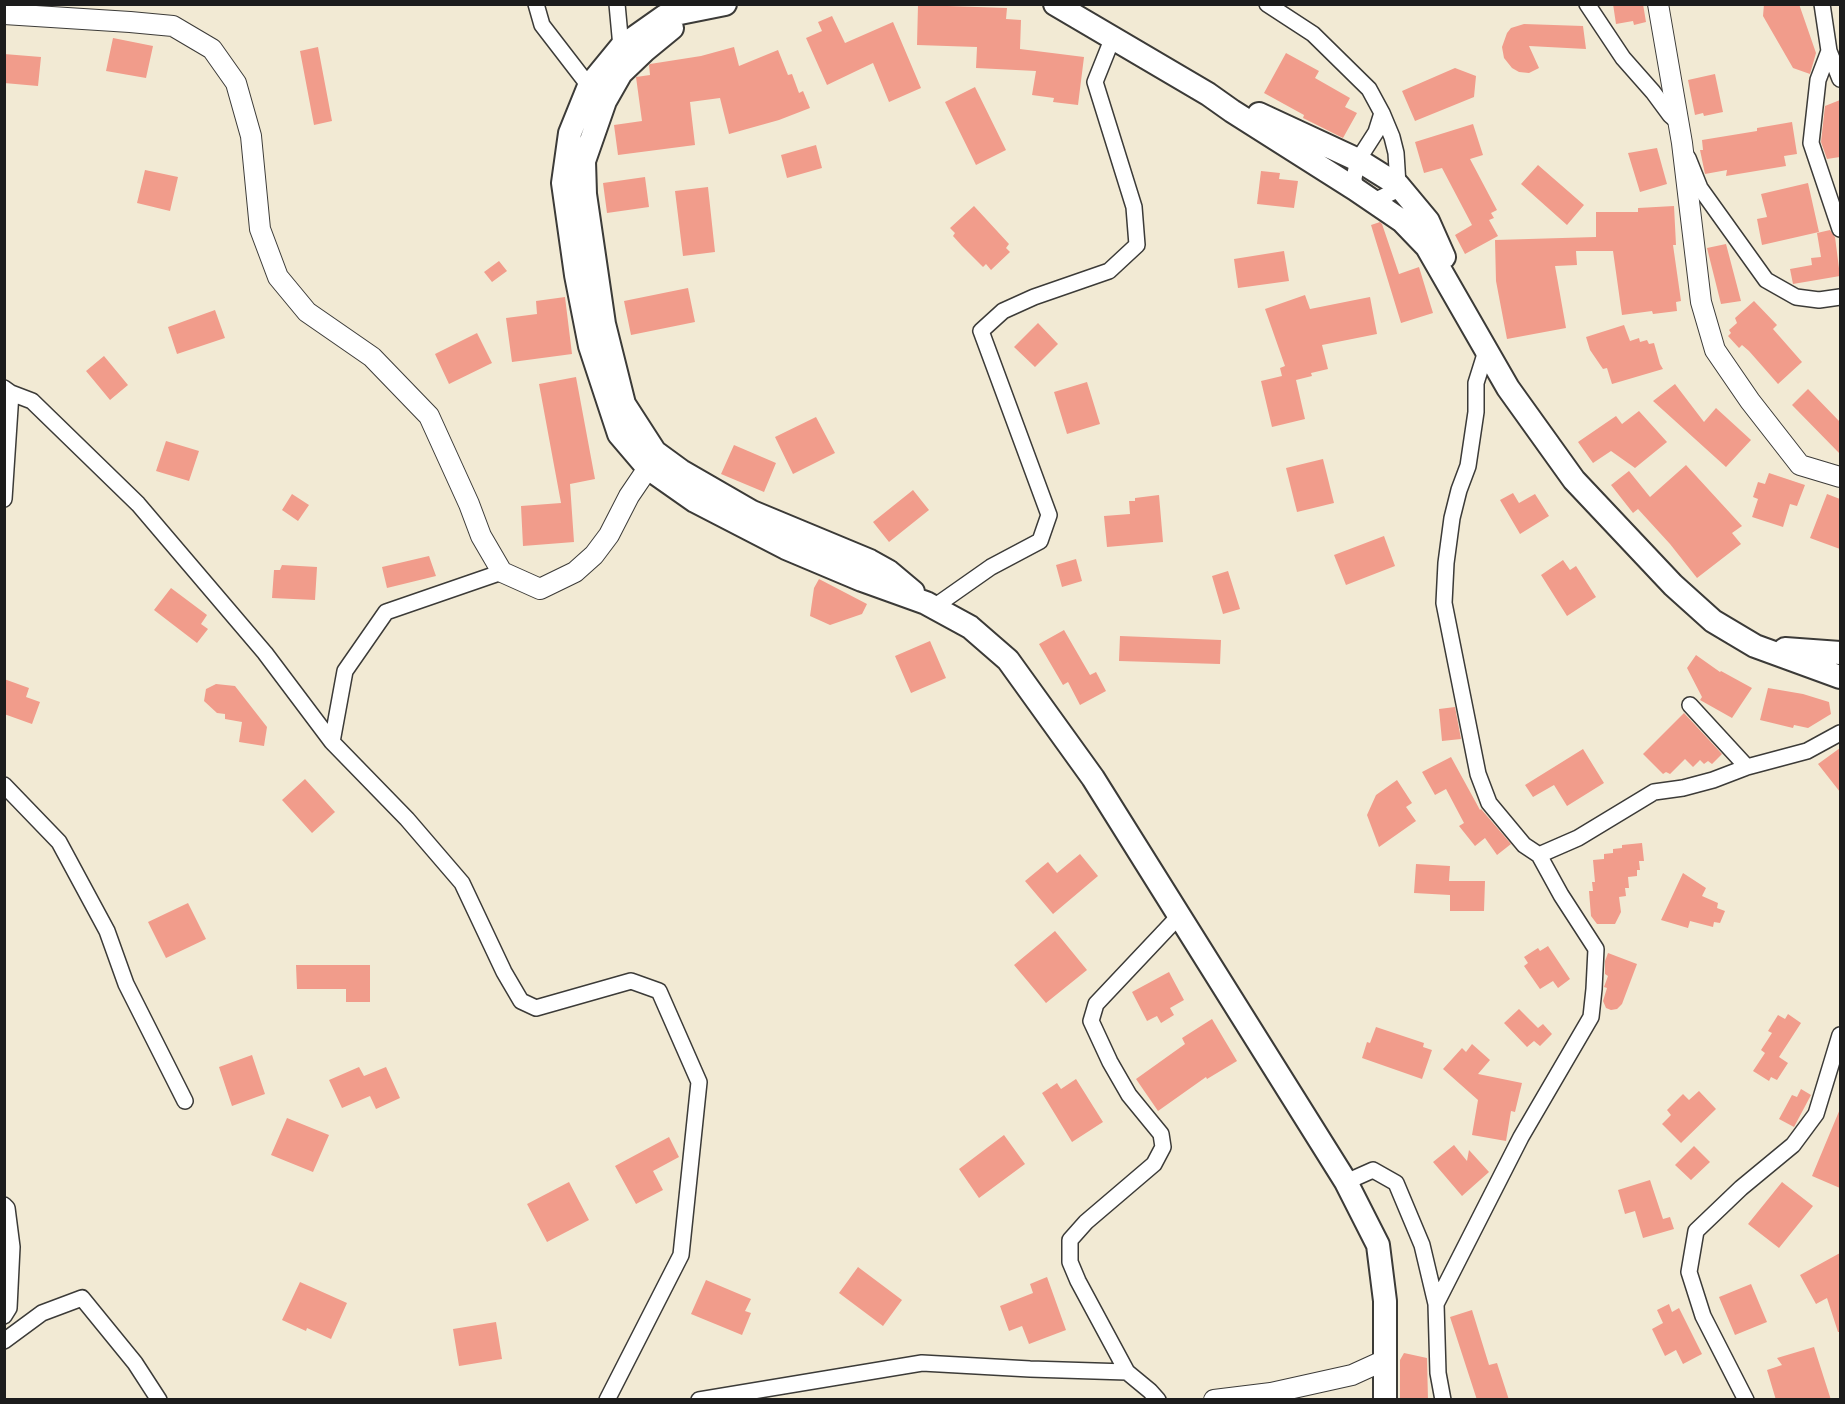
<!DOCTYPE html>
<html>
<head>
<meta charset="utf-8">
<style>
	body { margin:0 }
	#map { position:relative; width:1845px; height:1404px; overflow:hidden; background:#f2ead4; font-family:"IM FELL DW Pica",serif }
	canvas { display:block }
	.frame { position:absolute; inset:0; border:6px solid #1c1c1c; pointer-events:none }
</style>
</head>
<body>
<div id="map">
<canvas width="1845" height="1404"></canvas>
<div class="frame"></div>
</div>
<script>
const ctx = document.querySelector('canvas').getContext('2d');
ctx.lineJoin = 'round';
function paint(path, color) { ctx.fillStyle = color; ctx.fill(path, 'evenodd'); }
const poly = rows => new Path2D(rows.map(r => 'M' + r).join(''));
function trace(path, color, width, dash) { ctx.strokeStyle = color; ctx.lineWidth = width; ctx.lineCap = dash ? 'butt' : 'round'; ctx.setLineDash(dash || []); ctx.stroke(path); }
paint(poly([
	[1613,4,1643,4,1646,22,1634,25,1633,21,1616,24],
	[1764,4,1799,4,1816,53,1810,74,1793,68,1763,16],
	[918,5,1007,8,1006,19,1021,20,1020,49,1084,57,1078,105,1053,102,1054,98,1032,95,1036,71,976,68,977,47,917,45],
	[832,16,845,43,893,22,921,88,889,102,873,63,827,85,806,38,822,31,818,22],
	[1524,24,1583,26,1586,49,1529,46,1539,68,1529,73,1519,72,1512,68,1504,58,1502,47,1507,33,1511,28],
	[113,38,153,46,146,78,106,71],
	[318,47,332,121,314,125,300,51],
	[734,47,739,66,778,50,788,75,792,74,799,93,803,91,810,108,779,120,729,134,720,98,690,102,695,145,618,155,614,125,642,121,636,77,650,75,649,65,650,64,701,56],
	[1286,53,1319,71,1315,78,1350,98,1345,107,1357,113,1343,138,1303,118,1304,115,1264,93],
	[4,54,41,57,38,86,4,83],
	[1455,68,1476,76,1474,97,1415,121,1402,91],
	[1715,74,1723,112,1704,116,1703,113,1695,115,1688,80],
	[975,87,1006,150,976,165,945,102],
	[1840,100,1840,157,1827,159,1821,142,1825,106],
	[1792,122,1797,154,1784,156,1786,166,1726,176,1727,170,1705,174,1700,150,1703,150,1702,140,1757,131,1757,128],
	[1473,124,1483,155,1470,159,1497,210,1491,213,1494,218,1489,220,1498,236,1465,254,1455,235,1472,225,1442,168,1424,173,1415,142],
	[816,145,822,168,787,178,781,155],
	[1657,148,1667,184,1640,192,1628,153],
	[1538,165,1584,205,1567,225,1521,184],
	[145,170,178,177,170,211,137,203],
	[1261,171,1280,173,1279,179,1298,181,1294,208,1257,204],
	[645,177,649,207,607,213,603,183],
	[1808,183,1819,232,1762,245,1757,219,1767,217,1761,194],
	[708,187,715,252,683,256,675,191],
	[974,206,1009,244,1006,248,1010,252,991,270,986,264,983,267,962,246,953,236,955,233,950,228],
	[1674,206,1676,245,1673,245,1681,301,1676,302,1677,311,1653,314,1652,311,1622,315,1613,251,1576,251,1577,265,1555,266,1566,328,1507,339,1496,281,1495,240,1596,237,1596,212,1638,212,1638,208],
	[1380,222,1382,224,1399,274,1419,267,1433,313,1401,323,1371,225],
	[1830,230,1835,237,1840,276,1793,284,1790,269,1812,265,1811,258,1821,257,1817,233],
	[1726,244,1741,301,1721,304,1707,248],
	[1284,251,1289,281,1238,288,1234,259],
	[499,261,507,271,492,282,484,272],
	[688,288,695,322,631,335,624,301],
	[1305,295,1310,309,1370,297,1377,334,1322,345,1328,369,1311,373,1312,376,1296,380,1305,419,1272,427,1261,381,1282,376,1280,368,1285,366,1265,309],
	[565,297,572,354,512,362,506,318,537,314,536,301],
	[1754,301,1777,325,1773,329,1802,362,1778,384,1749,351,1742,345,1739,348,1728,336,1731,333,1729,330,1737,323,1735,318],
	[215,310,225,338,177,354,168,327],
	[1038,323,1058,344,1035,367,1014,347],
	[1624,325,1630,341,1639,338,1640,342,1647,340,1649,344,1654,343,1660,364,1663,369,1612,384,1607,368,1603,369,1590,350,1586,337],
	[477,333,492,363,449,384,435,354],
	[104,356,128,385,110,400,86,371],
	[576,377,595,479,570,484,574,542,523,546,521,506,561,503,539,384],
	[1087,382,1100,424,1067,434,1054,392],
	[1675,384,1704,422,1716,408,1751,440,1726,467,1653,401],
	[1808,389,1840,422,1840,454,1792,405],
	[1639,411,1667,442,1635,468,1611,451,1593,463,1578,442,1616,416,1622,424],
	[816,417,835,453,793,474,775,437],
	[166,441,199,451,189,481,156,471],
	[734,445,776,463,764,492,721,474],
	[1323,459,1334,503,1297,512,1286,468],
	[1686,465,1742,526,1732,533,1741,544,1697,578,1670,544,1638,509,1633,513,1611,485,1629,471,1650,497],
	[1769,473,1805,485,1797,506,1790,504,1783,527,1752,517,1758,499,1753,497,1758,482,1765,484],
	[913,490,929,510,889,542,873,522],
	[1513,493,1519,503,1535,494,1549,516,1520,534,1500,500],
	[292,494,309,505,298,521,282,510],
	[1827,494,1840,499,1840,549,1810,538],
	[1159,495,1163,542,1107,547,1104,516,1130,514,1129,501,1135,501,1135,498],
	[1384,536,1395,566,1346,585,1334,555],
	[429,556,436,576,387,588,382,567],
	[1076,559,1082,581,1062,587,1056,565],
	[1563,560,1570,570,1576,566,1596,597,1567,616,1541,575],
	[282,565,317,567,315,600,272,598,274,570,280,570],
	[1228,571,1240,609,1223,614,1212,576],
	[819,579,867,604,862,614,830,625,810,616,814,588],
	[171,588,207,615,201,624,208,629,197,643,154,610],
	[1064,630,1090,675,1096,672,1106,691,1080,705,1068,682,1063,685,1039,644],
	[1120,636,1221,640,1220,664,1119,661],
	[930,641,946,678,911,693,895,656],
	[1696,655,1720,672,1721,671,1752,688,1732,718,1700,700,1702,697,1687,668],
	[4,679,29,688,26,697,40,702,32,724,4,714],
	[216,684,235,686,267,727,264,746,239,742,242,722,225,719,225,714,217,713,204,701,206,689],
	[1768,688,1803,694,1829,702,1831,714,1808,728,1794,725,1793,728,1760,720],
	[1455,707,1461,739,1442,741,1439,709],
	[1684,713,1722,754,1712,764,1708,761,1704,764,1700,760,1693,767,1685,759,1670,774,1666,772,1663,774,1643,754],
	[1840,748,1840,792,1818,764],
	[1583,749,1604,783,1567,806,1554,785,1533,797,1525,785],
	[1451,757,1480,810,1481,809,1511,844,1497,855,1485,838,1475,846,1459,826,1464,823,1446,789,1435,795,1422,772],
	[305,779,335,812,312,833,282,800],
	[1397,780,1412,803,1406,807,1416,821,1379,847,1367,815,1376,795],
	[1642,843,1644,861,1639,861,1640,870,1637,870,1637,876,1628,877,1629,888,1625,888,1626,896,1619,897,1621,912,1615,924,1597,924,1591,916,1589,891,1593,891,1592,882,1595,882,1593,860,1604,859,1604,854,1613,853,1613,849,1622,848,1622,845],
	[1080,854,1098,876,1053,914,1025,881,1048,862,1057,873],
	[1416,864,1450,866,1449,881,1485,881,1484,911,1450,911,1450,895,1414,893],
	[1683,873,1706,888,1702,896,1718,903,1717,908,1725,911,1720,923,1714,922,1713,927,1690,921,1688,928,1661,920],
	[188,903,206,939,166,958,148,922],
	[1055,931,1087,970,1046,1003,1014,965],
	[1548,946,1570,979,1558,988,1553,981,1540,989,1524,966,1528,963,1524,957,1538,948,1540,951],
	[1608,953,1637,964,1622,1004,1617,1009,1611,1010,1606,1008,1603,1001,1607,988,1604,987,1608,976,1605,974,1605,961],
	[296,965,370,965,370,1002,346,1002,346,989,297,989],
	[1169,972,1184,1000,1170,1008,1174,1015,1161,1023,1157,1016,1147,1021,1132,992],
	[1519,1009,1538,1028,1543,1024,1552,1034,1540,1046,1534,1041,1527,1047,1504,1023],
	[1788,1014,1801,1023,1779,1057,1788,1063,1777,1080,1771,1077,1769,1081,1753,1071,1765,1053,1761,1050,1772,1033,1768,1031,1778,1015,1785,1019],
	[1212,1019,1237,1061,1207,1079,1206,1077,1158,1111,1136,1079,1185,1044,1182,1038],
	[1376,1027,1424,1043,1423,1047,1432,1050,1422,1079,1362,1058,1367,1042,1370,1043],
	[1472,1044,1490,1060,1478,1074,1522,1083,1515,1112,1511,1111,1506,1141,1472,1135,1478,1100,1443,1069,1462,1048,1466,1052],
	[252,1055,265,1094,232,1106,219,1067],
	[359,1067,364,1076,386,1067,400,1098,376,1109,370,1096,342,1108,329,1080],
	[1076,1079,1103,1122,1072,1142,1042,1093,1057,1083,1061,1089],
	[1801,1089,1811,1095,1794,1127,1779,1119,1792,1095,1797,1097],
	[1699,1091,1716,1109,1681,1143,1662,1124,1671,1115,1667,1110,1683,1094,1689,1100],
	[1840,1109,1840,1188,1812,1176],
	[287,1118,329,1135,313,1172,271,1155],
	[1004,1135,1025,1164,979,1198,959,1169],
	[669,1137,679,1157,653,1171,663,1190,636,1204,615,1166],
	[1454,1145,1467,1161,1469,1150,1489,1172,1462,1196,1433,1162],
	[1694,1146,1710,1162,1691,1180,1675,1165],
	[1650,1180,1663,1219,1670,1217,1674,1229,1643,1238,1635,1211,1625,1214,1618,1190],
	[569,1182,589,1220,547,1242,527,1204],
	[1782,1182,1813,1206,1779,1248,1748,1224],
	[1840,1253,1840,1332,1838,1332,1827,1298,1816,1304,1800,1275],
	[858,1267,902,1300,883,1326,839,1293],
	[1047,1277,1066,1330,1029,1344,1022,1326,1009,1331,1000,1306,1033,1293,1030,1284],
	[706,1280,751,1299,745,1311,751,1313,742,1335,691,1314],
	[300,1282,347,1303,331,1339,307,1328,306,1331,282,1320],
	[1751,1284,1767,1322,1735,1335,1719,1297],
	[1669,1304,1672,1312,1679,1308,1702,1354,1683,1364,1676,1350,1665,1356,1652,1329,1663,1323,1657,1310],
	[1472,1310,1489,1365,1497,1363,1509,1400,1477,1400,1450,1317],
	[496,1322,502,1359,459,1366,453,1329],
	[1814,1347,1831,1400,1776,1400,1767,1370,1782,1365,1777,1358],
	[1404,1353,1427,1358,1428,1400,1400,1400,1400,1360]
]), '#f19c8b');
const minor = poly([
	[536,4,542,25,589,86],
	[617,4,621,47],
	[1267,4,1313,34,1369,89,1382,113,1392,137,1396,153,1398,185,1395,191,1374,201],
	[1587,4,1623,58,1653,92,1670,115,1678,122],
	[1822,4,1829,51,1840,79],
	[1829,51,1818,80,1811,143,1840,229],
	[1688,158,1700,188,1766,280,1796,297,1819,300,1840,297],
	[1355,189,1354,178,1358,160,1376,132,1382,113],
	[4,388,11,393,32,401,138,504,265,653,332,742,345,671,386,612,502,572],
	[4,499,11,393],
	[934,607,991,567,1040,541,1049,515,981,331,1003,311,1034,297,1109,271,1137,245,1134,207,1095,82,1113,37],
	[1690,705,1747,767],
	[332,742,407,819,462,883,504,972,521,1001,536,1008,631,981,659,991,699,1082,681,1255,607,1400],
	[4,785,59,842,107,931,126,984,185,1101],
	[1539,855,1578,838,1654,792,1683,788,1713,780,1747,767,1807,751,1840,733],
	[1346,1182,1373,1170,1396,1183,1422,1245,1436,1304,1438,1373,1443,1400],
	[4,1205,7,1208,12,1247,9,1308,4,1316],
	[1436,1304,1521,1137,1591,1017,1594,989,1596,949,1561,895,1539,855,1524,845,1489,803,1478,774,1444,603,1446,563,1452,518,1459,490,1468,466,1476,412,1476,383,1486,351],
	[4,1341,42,1313,82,1298,135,1363,159,1400],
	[1127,1372,1078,1281,1070,1262,1070,1240,1086,1222,1154,1164,1163,1147,1161,1134,1129,1095,1110,1062,1091,1021,1096,1004,1179,916],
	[699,1400,922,1363,1030,1369,1127,1372,1150,1391,1158,1400],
	[1746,1400,1703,1316,1689,1272,1696,1231,1741,1188,1793,1145,1816,1114,1840,1035]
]);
const tertiary = poly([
	[1658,4,1682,143,1701,302,1715,350,1750,401,1800,465,1840,477],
	[4,14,130,22,173,26,212,49,236,83,251,136,260,229,278,277,307,312,372,357,429,416,469,504,481,536,502,572,540,589,575,572,594,555,609,535,629,496,648,468,654,455],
	[1214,1400,1271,1393,1352,1375,1385,1360]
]);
const secondary = poly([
	[725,4,665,16,621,47,589,86,570,133,563,183,576,275,590,346,619,434,648,468,695,501,786,548,862,580,926,603,970,627,1008,660,1093,778,1346,1182,1378,1245,1385,1301,1385,1400],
	[1055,4,1208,94,1232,111,1355,189,1402,221,1427,247,1508,388,1574,480,1673,585,1713,621,1755,646,1840,677],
	[672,28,644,51,621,73,605,101,584,161,585,194,604,324,624,404,655,452,681,471,752,512,870,561,888,571,913,592],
	[1259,114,1358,160,1398,185,1428,221,1444,257],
	[1785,649,1840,653]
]);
trace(minor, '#3c3b38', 18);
trace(tertiary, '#3c3b38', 22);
trace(secondary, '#3c3b38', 26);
trace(minor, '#fff', 15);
trace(tertiary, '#fff', 20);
trace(secondary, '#fff', 22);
</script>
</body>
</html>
